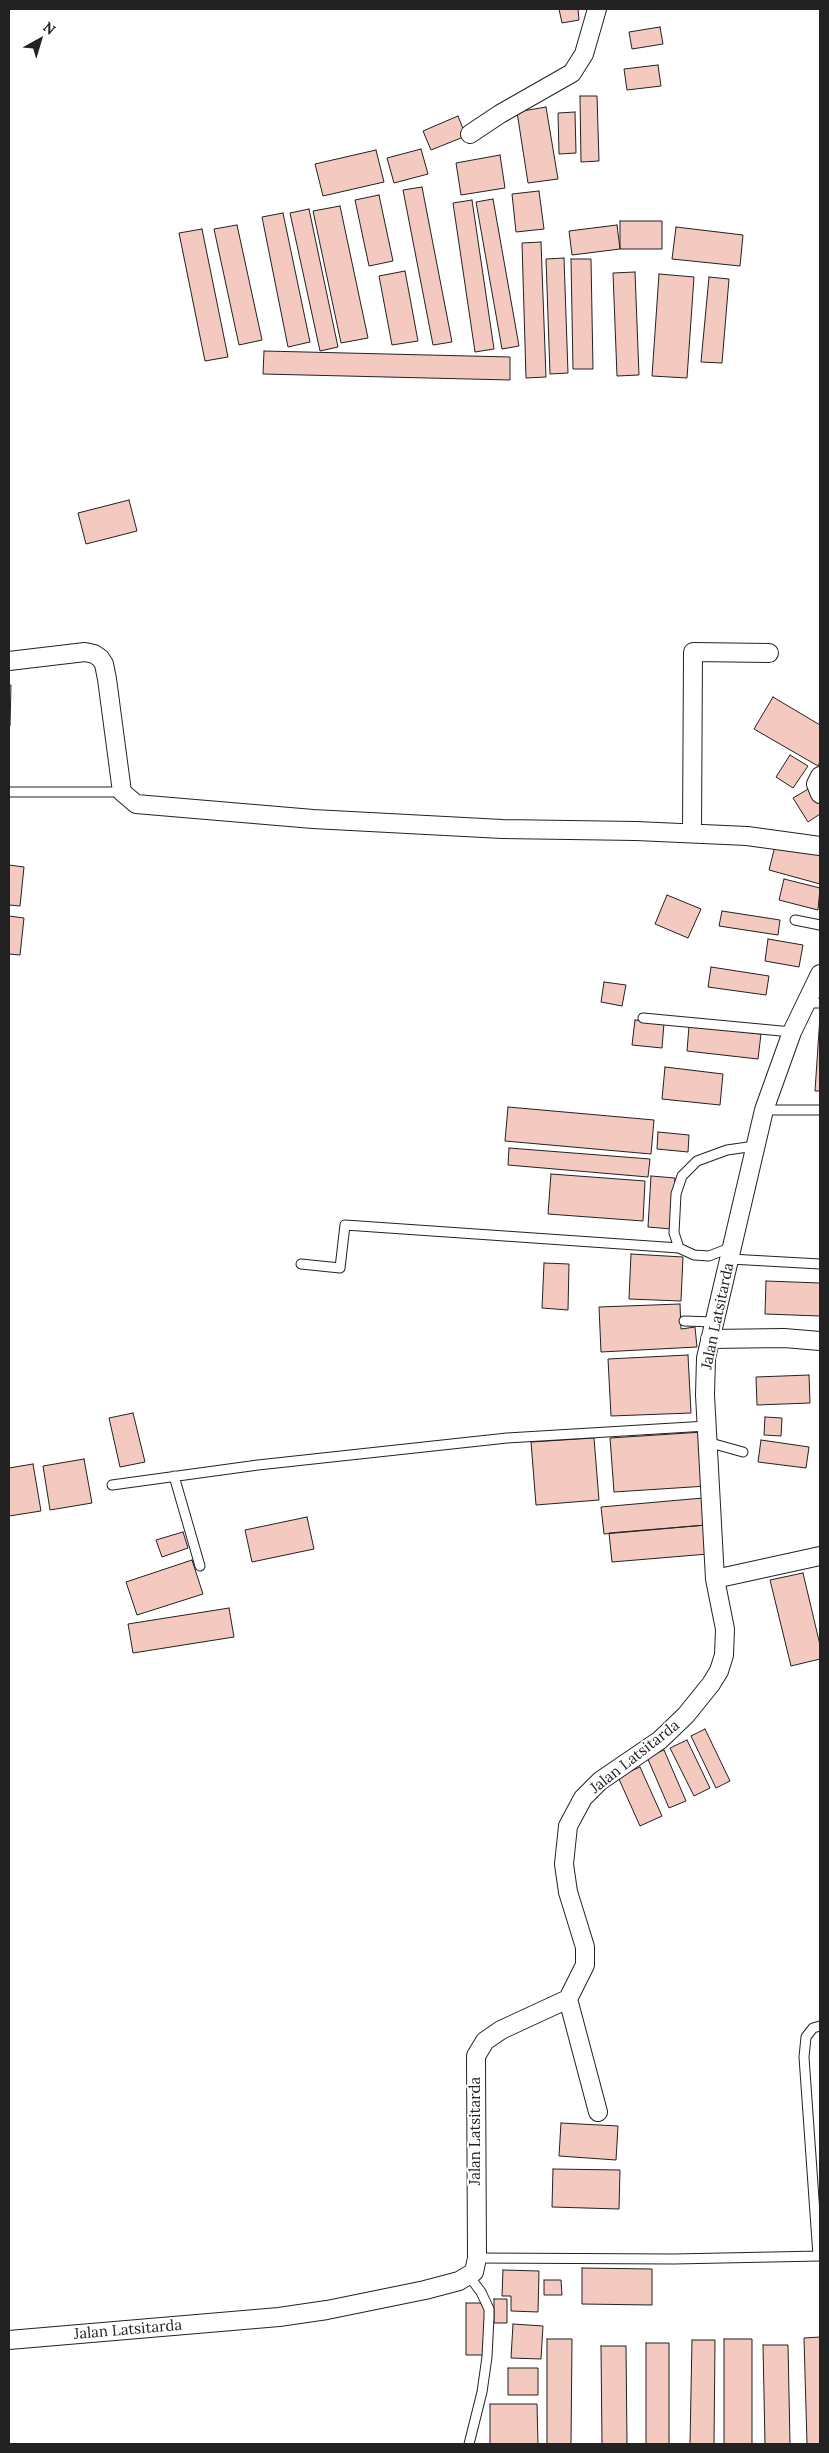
<!DOCTYPE html>
<html>
<head>
<meta charset="utf-8">
<style>
	body { margin:0 }
	#map { position:relative; width:829px; height:2453px; overflow:hidden; background:#fff; font-family:Lora,serif }
	canvas { display:block }
	.frame { position:absolute; inset:0; border:10px solid #222; pointer-events:none }
	.north { position:absolute; left:15px; top:15px; width:50px; height:50px; -webkit-text-stroke:4px #fff; paint-order:stroke; rotate:39deg; font-size:14px; font-weight:700; line-height:20px; text-align:center; color:#222 }
	.north::after { content:''; display:block; margin:auto; width:18px; height:22px; background:#222; clip-path:polygon(50% 0,100% 100%,50% 72%,0 100%) }
</style>
</head>
<body>
<div id="map">
<canvas width="829" height="2453"></canvas>
<div class="frame"></div>
<div class="north">N</div>
</div>
<script>
const ctx = document.querySelector('canvas').getContext('2d');
ctx.lineJoin = 'round';
function paint(path, color) { ctx.fillStyle = color; ctx.fill(path, 'evenodd'); }
const poly = rows => new Path2D(rows.map(r => 'M' + r).join(''));
function trace(path, color, width, dash) { ctx.strokeStyle = color; ctx.lineWidth = width; ctx.lineCap = dash ? 'butt' : 'round'; ctx.setLineDash(dash || []); ctx.stroke(path); }
function label(font, color, halo, rows, align = 'center') {
  ctx.font = font + ' Lora,serif'; ctx.lineWidth = 4; ctx.setLineDash([]); ctx.textBaseline = 'middle'; ctx.strokeStyle = halo; ctx.fillStyle = color; for (const [text, x, y, turn = 0] of rows) {
    ctx.save(); ctx.translate(x, y); ctx.rotate((+turn || 0) * Math.PI / 180); ctx.textAlign = isNaN(turn) ? turn : align; if (halo) ctx.strokeText(text, 0, 0); ctx.fillText(text, 0, 0); ctx.restore();
  }
}
const building = poly([
	[559,9,578,9,579,20,562,23,559,9],
	[660,27,663,44,632,49,629,32,660,27],
	[658,65,661,86,627,90,624,69,658,65],
	[580,96,597,96,599,161,581,162,580,96],
	[546,107,558,179,528,183,517,112,546,107],
	[575,112,576,153,559,154,558,113,575,112],
	[458,116,466,136,431,150,423,131,458,116],
	[421,149,428,174,394,183,387,158,421,149],
	[376,150,384,182,323,196,315,164,376,150],
	[500,155,505,188,461,195,456,163,500,155],
	[422,187,452,342,433,345,403,190,422,187],
	[539,191,544,229,516,232,512,194,539,191],
	[379,195,393,261,369,266,355,200,379,195],
	[493,199,519,346,502,349,476,202,493,199],
	[472,200,494,349,475,352,453,203,472,200],
	[340,206,368,338,341,343,313,211,340,206],
	[309,209,338,347,320,351,290,213,309,209],
	[283,213,310,342,288,347,262,217,283,213],
	[620,221,662,221,662,249,620,249,620,221],
	[237,225,262,340,239,345,214,229,237,225],
	[617,225,620,249,572,255,569,231,617,225],
	[676,227,743,235,740,266,672,259,676,227],
	[202,229,228,357,205,361,179,233,202,229],
	[541,242,546,377,526,378,522,243,541,242],
	[564,258,568,373,550,374,546,259,564,258],
	[571,259,591,259,593,369,573,369,571,259],
	[405,271,418,341,392,345,379,276,405,271],
	[635,272,639,375,617,376,613,273,635,272],
	[659,274,694,277,687,378,652,376,659,274],
	[709,277,729,279,722,363,701,362,709,277],
	[264,351,510,357,510,380,263,374,264,351],
	[129,500,137,531,86,544,78,513,129,500],
	[9,685,11,685,10,726,9,725,9,685],
	[773,697,820,725,820,762,818,766,754,729,773,697],
	[790,755,808,766,793,788,776,777,790,755],
	[810,788,820,804,820,814,808,822,793,798,810,788],
	[776,842,820,855,820,884,769,870,776,842],
	[9,865,24,867,20,906,9,905,9,865],
	[784,879,820,888,818,910,779,900,784,879],
	[667,895,701,909,688,938,655,924,667,895],
	[722,911,780,920,778,935,719,926,722,911],
	[9,916,24,918,20,955,9,954,9,916],
	[768,939,803,945,799,967,765,961,768,939],
	[711,967,769,976,766,995,708,987,711,967],
	[604,982,626,985,622,1006,601,1002,604,982],
	[820,1016,820,1091,815,1091,820,1016],
	[635,1020,664,1023,662,1048,632,1045,635,1020],
	[689,1026,761,1034,758,1059,687,1051,689,1026],
	[665,1067,723,1074,720,1105,662,1099,665,1067],
	[508,1107,654,1120,651,1154,505,1141,508,1107],
	[658,1132,689,1135,688,1152,657,1149,658,1132],
	[509,1148,650,1159,648,1177,508,1165,509,1148],
	[551,1174,645,1181,643,1221,548,1214,551,1174],
	[651,1176,675,1178,671,1229,648,1227,651,1176],
	[631,1254,683,1257,681,1301,629,1299,631,1254],
	[544,1263,569,1264,568,1310,542,1308,544,1263],
	[766,1281,820,1283,820,1316,765,1314,766,1281],
	[680,1304,681,1329,695,1327,697,1347,601,1352,599,1307,680,1304],
	[688,1355,691,1413,611,1416,608,1359,688,1355],
	[809,1375,810,1403,757,1405,756,1377,809,1375],
	[133,1413,145,1462,120,1467,109,1418,133,1413],
	[765,1417,782,1418,781,1436,764,1435,765,1417],
	[703,1432,707,1486,614,1492,610,1438,703,1432],
	[594,1438,599,1500,536,1505,531,1442,594,1438],
	[761,1440,809,1447,806,1468,758,1462,761,1440],
	[84,1459,92,1503,50,1510,43,1466,84,1459],
	[33,1464,41,1511,9,1516,9,1468,33,1464],
	[703,1498,706,1525,604,1534,601,1507,703,1498],
	[307,1517,314,1549,252,1562,245,1530,307,1517],
	[706,1525,708,1554,612,1562,609,1533,706,1525],
	[183,1532,188,1548,162,1557,156,1540,183,1532],
	[192,1560,203,1594,137,1615,126,1582,192,1560],
	[803,1573,820,1645,820,1659,791,1666,770,1580,803,1573],
	[229,1608,234,1637,133,1653,128,1624,229,1608],
	[705,1729,730,1781,716,1788,691,1736,705,1729],
	[687,1740,710,1788,694,1796,670,1748,687,1740],
	[664,1750,686,1801,669,1808,647,1757,664,1750],
	[640,1767,662,1816,640,1826,618,1777,640,1767],
	[561,2123,618,2126,616,2160,559,2156,561,2123],
	[553,2169,620,2170,619,2209,552,2207,553,2169],
	[582,2268,652,2269,652,2305,582,2304,582,2268],
	[503,2270,539,2271,538,2312,511,2311,511,2296,502,2296,503,2270],
	[544,2280,561,2280,562,2295,544,2295,544,2280],
	[494,2299,507,2299,507,2323,494,2323,494,2299],
	[466,2303,485,2303,486,2355,466,2355,466,2303],
	[513,2324,543,2326,541,2359,511,2358,513,2324],
	[820,2337,820,2444,807,2444,804,2338,820,2337],
	[547,2339,572,2339,571,2444,547,2444,547,2339],
	[724,2339,752,2339,752,2444,724,2444,724,2339],
	[692,2340,715,2340,714,2444,690,2444,692,2340],
	[646,2343,669,2343,669,2444,646,2444,646,2343],
	[763,2345,788,2345,790,2444,765,2444,763,2345],
	[601,2346,626,2346,627,2444,602,2444,601,2346],
	[508,2368,538,2368,538,2395,508,2395,508,2368],
	[490,2404,537,2404,538,2444,490,2444,490,2404]
]);
paint(building, '#f3c9c0');
trace(building, '#222', 1);
const service = poly([
	[9,792,122,792],
	[795,920,820,925],
	[805,1003,820,1003],
	[643,1018,792,1032],
	[764,1110,820,1110],
	[732,1247,709,1256,694,1255,679,1248,674,1233,676,1194,682,1176,697,1161,727,1150,755,1146],
	[730,1259,820,1264],
	[301,1264,340,1268,345,1225,679,1248],
	[684,1321,714,1322],
	[707,1442,743,1452],
	[174,1476,200,1566],
	[112,1485,258,1465,507,1438,707,1426],
	[818,2256,804,2057,806,2037,813,2028,820,2026],
	[477,2258,674,2259,820,2256],
	[469,2444,482,2392,487,2357,489,2317,489,2309,481,2292,469,2276]
]);
const minor = poly([
	[470,134,500,114,572,73,584,54,597,9],
	[9,661,85,652,94,654,100,658,104,664,107,679,122,792,136,804,313,819,502,829,636,831,747,836,820,846],
	[820,776,816,784,820,794],
	[692,833,693,652,769,653],
	[710,1339,784,1338,820,1341],
	[715,1579,820,1556],
	[568,1999,598,2112],
	[9,2340,279,2317,327,2310,425,2290,459,2281,474,2272,477,2258,476,2056,485,2041,501,2030,568,1999,585,1965,585,1947,568,1892,564,1864,568,1826,583,1798,600,1781,660,1740,686,1715,711,1684,719,1671,724,1655,725,1629,715,1579,705,1395,706,1358,764,1110,792,1032,820,974]
]);
trace(service, '#222', 11);
trace(minor, '#222', 20);
trace(service, '#fff', 9);
trace(minor, '#fff', 18);
label('15px', '#222', '#fff', [
	["Jalan Latsitarda",718,1316,-78],
	["Jalan Latsitarda",635,1757,-38],
	["Jalan Latsitarda",476,2131,-90],
	["Jalan Latsitarda",128,2330,-5]
]);
</script>
</body>
</html>
